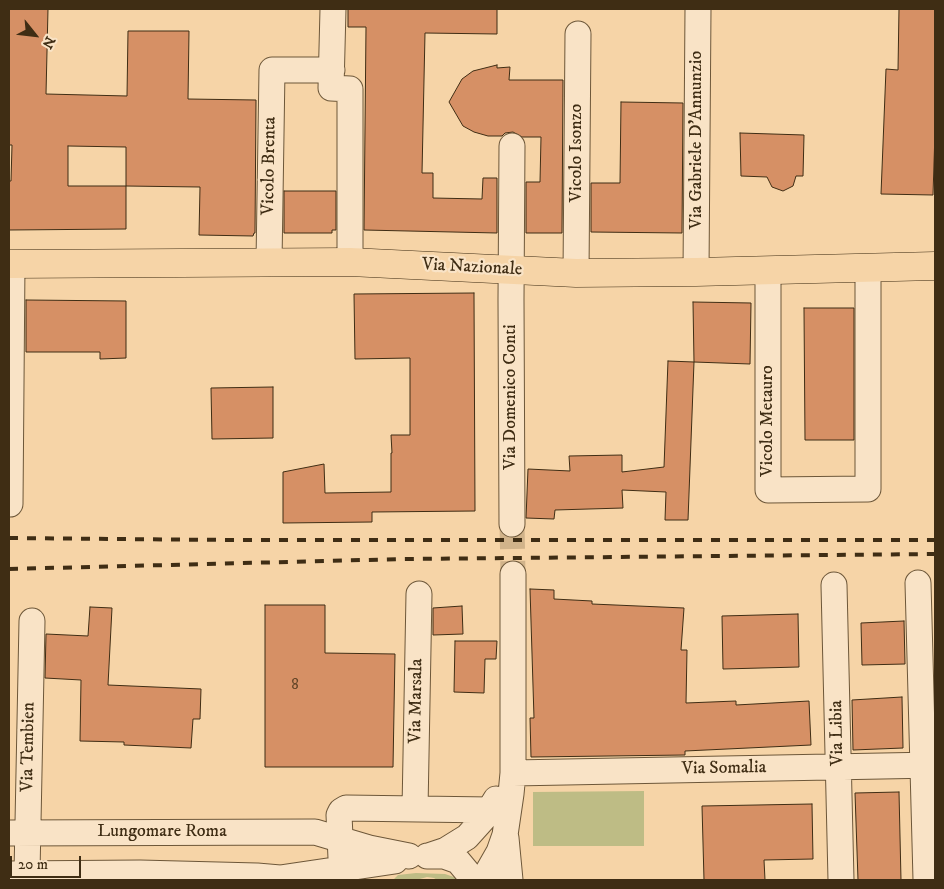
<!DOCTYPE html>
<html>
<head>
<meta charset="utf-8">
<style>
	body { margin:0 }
	#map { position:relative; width:944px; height:889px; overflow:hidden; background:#f6d4a7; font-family:"IM FELL DW Pica",serif }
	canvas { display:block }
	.frame { position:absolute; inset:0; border:10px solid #3f2d14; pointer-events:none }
	.north { position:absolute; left:10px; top:10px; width:50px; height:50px; -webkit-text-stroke:4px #f9e3c6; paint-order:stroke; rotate:119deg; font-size:14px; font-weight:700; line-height:20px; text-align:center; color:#3f2d14 }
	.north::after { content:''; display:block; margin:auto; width:18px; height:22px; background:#3f2d14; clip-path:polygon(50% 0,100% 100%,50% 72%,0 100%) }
	.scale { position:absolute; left:10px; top:856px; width:71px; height:22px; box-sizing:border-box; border:2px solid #3f2d14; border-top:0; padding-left:6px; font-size:15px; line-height:18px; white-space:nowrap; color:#3f2d14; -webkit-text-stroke:4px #f9e3c6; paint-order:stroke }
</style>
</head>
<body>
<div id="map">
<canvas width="944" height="889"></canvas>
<div class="frame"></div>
<div class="north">N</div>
<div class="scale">20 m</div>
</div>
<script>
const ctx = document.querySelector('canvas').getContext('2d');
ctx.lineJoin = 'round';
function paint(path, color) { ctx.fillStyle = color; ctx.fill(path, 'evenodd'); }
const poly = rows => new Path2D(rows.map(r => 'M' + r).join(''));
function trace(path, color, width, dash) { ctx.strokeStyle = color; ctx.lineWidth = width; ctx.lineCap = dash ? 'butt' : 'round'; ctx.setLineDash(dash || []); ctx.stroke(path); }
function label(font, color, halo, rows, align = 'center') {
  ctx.font = font + ' "IM FELL DW Pica",serif'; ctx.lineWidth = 4.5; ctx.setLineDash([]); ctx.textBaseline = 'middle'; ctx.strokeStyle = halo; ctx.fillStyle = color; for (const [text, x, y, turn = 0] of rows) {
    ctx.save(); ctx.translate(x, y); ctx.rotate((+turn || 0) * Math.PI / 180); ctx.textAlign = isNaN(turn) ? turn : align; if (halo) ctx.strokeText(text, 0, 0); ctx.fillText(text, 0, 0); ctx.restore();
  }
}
paint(poly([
	[644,791,644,846,533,846,533,792],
	[416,873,445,874,454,877,457,880,437,880,434,878,427,877,416,880,393,880,398,875]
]), '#bebc85');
const building = poly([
	[9,9,48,9,46,94,127,96,128,31,189,31,188,99,256,100,255,233,254,233,253,236,199,235,200,187,126,186,126,229,9,230,9,181,11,181,12,145,9,145,9,9],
	[68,146,126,147,126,186,68,186,68,146],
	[348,9,497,9,497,34,425,33,422,173,433,173,433,198,482,199,483,178,497,178,497,233,364,230,366,27,348,27,348,9],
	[899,9,935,9,935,132,933,195,881,194,886,69,898,70,899,9],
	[497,65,497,68,510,67,509,80,563,80,562,233,526,233,526,182,540,182,541,137,522,137,513,132,505,133,502,136,488,136,474,132,463,126,449,102,462,79,473,71,497,65],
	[621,102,683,103,682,233,591,232,591,183,620,183,621,102],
	[740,133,804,135,803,176,796,176,793,186,783,191,772,187,767,177,741,176,740,133],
	[284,191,336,191,336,230,332,230,332,233,284,233,284,191],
	[474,293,475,511,372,512,372,522,283,523,283,472,324,464,325,493,391,492,391,453,392,453,391,435,410,435,410,358,355,359,354,294,474,293],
	[26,300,126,301,126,358,100,359,100,352,26,352,26,300],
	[693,302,751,303,750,364,694,362,693,302],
	[804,308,854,308,854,440,805,440,804,308],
	[668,361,694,362,688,520,665,520,666,492,622,490,623,508,555,510,554,519,526,518,528,469,570,471,569,456,622,455,622,472,664,467,668,361],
	[273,387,273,438,212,439,211,388,273,387],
	[530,589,554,590,554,599,592,601,592,604,684,608,681,650,687,650,686,703,736,701,736,705,809,701,811,745,685,751,685,755,531,757,530,718,534,718,530,589],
	[265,605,325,605,325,653,395,654,393,767,265,767,265,605],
	[462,606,463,634,433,635,433,608,462,606],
	[90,607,112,608,108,685,201,689,200,719,193,719,191,748,124,745,124,742,80,741,81,680,45,678,46,634,88,636,90,607],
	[798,614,799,667,723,669,722,616,798,614],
	[904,621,905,664,862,665,861,623,904,621],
	[455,641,497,641,496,659,485,659,484,693,454,692,455,641],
	[902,697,903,748,853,750,852,700,902,697],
	[899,792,901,880,858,880,855,793,899,792],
	[812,804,813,859,764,860,765,880,704,880,702,806,812,804]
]);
paint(building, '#d69065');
trace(building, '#3f2d14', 1);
trace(poly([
	[512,524,513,574]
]), '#d1b38a', 25, [25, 12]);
const street = poly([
	[333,9,331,88,350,89,350,262],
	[512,146,511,299,512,524],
	[269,262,272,70,332,70],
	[768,271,768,490,868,489,868,268],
	[696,272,698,9],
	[576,273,578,34],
	[10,504,12,264],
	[918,583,926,880],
	[834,585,841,880],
	[513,773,935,765],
	[415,809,419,594],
	[9,833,315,832,369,848,409,856],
	[506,838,510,880],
	[427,856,444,856,458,861,468,873,470,880],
	[428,856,446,850,467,837,485,817,496,799],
	[27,873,32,621],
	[9,874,140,873,257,876,280,878,292,880],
	[280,878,395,861],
	[342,880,339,815,341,811,346,808,491,810],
	[483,880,499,852,505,835,511,794,513,773,513,574]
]);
const primary = poly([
	[9,264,350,262,576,273,696,272,935,266]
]);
trace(street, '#6d5739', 27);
trace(primary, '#3f2d14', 29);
trace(street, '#f9e3c6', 25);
trace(primary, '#f6d4a7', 28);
trace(poly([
	[9,538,230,540,935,540],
	[9,569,404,559,935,554]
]), '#3f2d14', 4, [9, 9]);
label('15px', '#654628', null, [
	["8",295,686]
]);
label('18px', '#3f2d14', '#f9e3c6', [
	["Via Gabriele D'Annunzio",697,140,-90],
	["Vicolo Isonzo",577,153,-90],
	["Vicolo Brenta",270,166,-89],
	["Via Nazionale",472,268,3],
	["Via Domenico Conti",511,397,-90],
	["Vicolo Metauro",768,421,-90],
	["Via Marsala",417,701,-89],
	["Via Libia",838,733,-91],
	["Via Tembien",29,747,-89],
	["Via Somalia",724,769,-1],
	["Lungomare Roma",162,832]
]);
</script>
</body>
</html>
